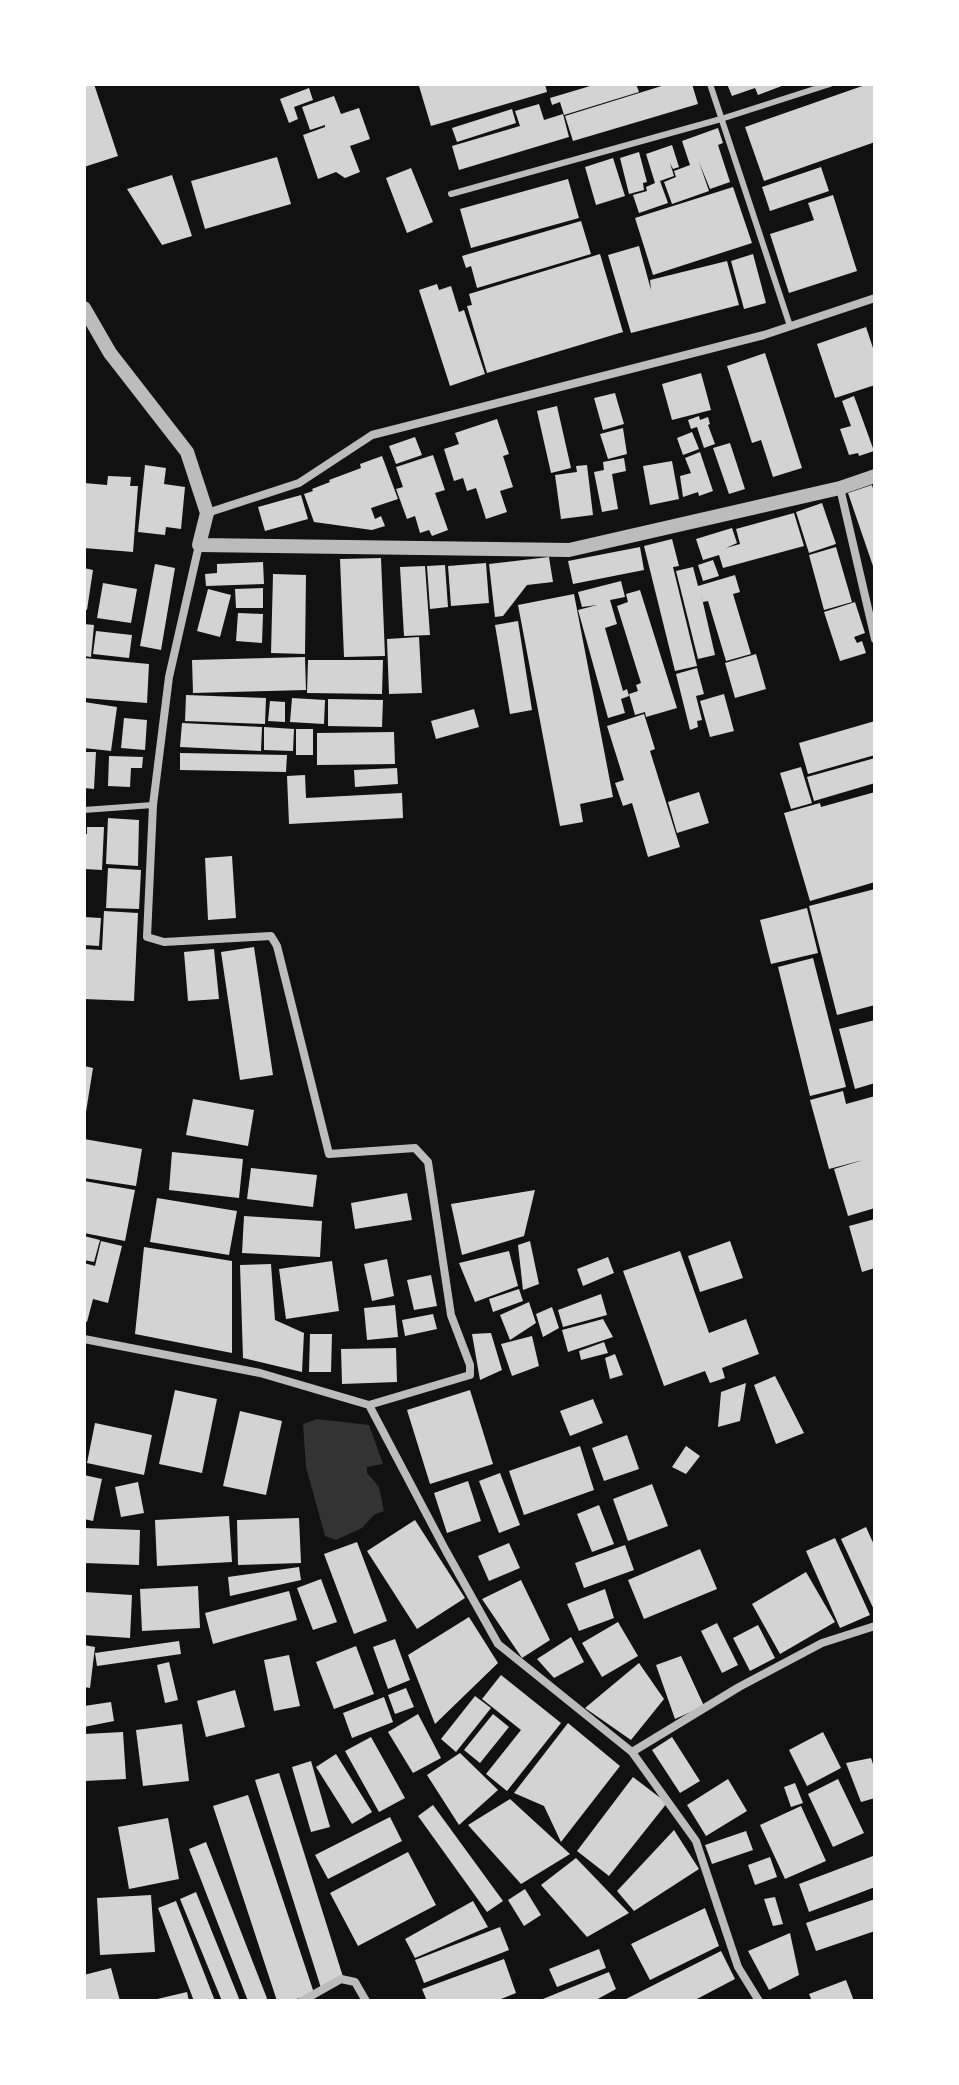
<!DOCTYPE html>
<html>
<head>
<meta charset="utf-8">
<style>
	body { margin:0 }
	#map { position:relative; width:959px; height:2085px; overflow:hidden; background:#111; font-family:Ubuntu,sans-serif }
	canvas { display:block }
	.frame { position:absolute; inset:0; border:86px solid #fff; pointer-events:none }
</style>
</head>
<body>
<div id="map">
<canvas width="959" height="2085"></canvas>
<div class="frame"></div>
</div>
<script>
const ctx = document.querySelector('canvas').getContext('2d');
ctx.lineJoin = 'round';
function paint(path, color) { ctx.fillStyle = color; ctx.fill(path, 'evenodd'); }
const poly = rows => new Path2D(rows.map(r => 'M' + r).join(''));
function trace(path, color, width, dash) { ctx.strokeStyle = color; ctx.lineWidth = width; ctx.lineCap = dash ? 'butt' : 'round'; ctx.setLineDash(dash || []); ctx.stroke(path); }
paint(poly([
	[317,1419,369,1425,383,1464,367,1467,367,1473,379,1487,384,1511,374,1515,362,1528,336,1540,325,1536,306,1467,303,1424]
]), '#333');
paint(poly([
	[84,84,94,84,118,156,84,167],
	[424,84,545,84,547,92,431,126,419,86],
	[597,84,636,84,639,92,564,115,560,102,552,105,550,98],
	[668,84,692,84,698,104,573,141,565,116],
	[727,84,787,84,758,95,755,88,732,96],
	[868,84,873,84,875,90,875,142,764,181,745,127],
	[309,88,313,100,294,107,298,119,289,123,280,99],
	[334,96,341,114,359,108,370,139,350,146,360,172,345,178,336,172,318,179,303,135,325,127,325,125,310,130,302,107],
	[539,104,544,120,563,114,569,137,459,170,452,146,520,126,515,111],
	[512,109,516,123,457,142,452,128],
	[718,128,723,143,718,145,730,182,710,189,699,162,709,191,672,204,664,182,676,177,674,171,690,165,682,141],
	[672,145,679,167,673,169,670,163,674,176,660,181,668,203,639,213,633,195,647,191,646,187,655,183,646,154],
	[639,152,647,182,643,183,644,190,629,194,620,158],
	[277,157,291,204,205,229,191,181],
	[613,158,625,196,596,205,585,167],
	[821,167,829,191,770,211,762,187],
	[411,168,433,222,407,233,386,178],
	[172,175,192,236,162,245,127,189],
	[568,179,579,218,471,248,460,209],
	[733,187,752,243,653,275,635,218],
	[833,195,857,271,789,293,770,234,814,220,808,203],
	[581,221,591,254,477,288,471,266,466,268,462,256],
	[639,246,651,290,650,280,727,261,739,305,631,333,608,255],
	[600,254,623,332,487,373,467,306,472,305,469,294],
	[753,254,766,303,744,309,731,261],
	[437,284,439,290,451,286,459,312,464,310,485,374,450,386,419,290],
	[866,327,875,354,875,385,835,398,817,344],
	[765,353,802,468,773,477,761,440,752,443,727,366],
	[701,373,711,410,672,420,662,384],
	[615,393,624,424,603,430,594,398],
	[854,396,874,451,859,456,858,453,849,455,840,429,851,426,842,401],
	[557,406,571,468,551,473,537,411],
	[699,416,700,420,708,417,710,424,708,425,715,444,704,448,697,427,691,429,688,420],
	[497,419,509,454,503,456,513,487,500,491,507,512,486,519,476,488,467,491,463,478,454,481,444,449,459,444,455,433],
	[623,428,627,454,608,459,600,434],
	[692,432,699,449,683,455,677,438],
	[415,437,422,455,396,464,389,446],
	[730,443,745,489,729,494,713,448],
	[700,452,713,491,699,496,698,492,683,497,680,476,691,473,685,458],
	[433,455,445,490,435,493,448,530,432,536,429,530,420,533,415,516,407,519,396,489,403,487,396,467],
	[382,456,398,499,371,508,375,519,381,516,385,526,372,530,314,522,304,494,313,491,312,489,330,482,329,480,361,468,360,464],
	[624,458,626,471,612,474,618,509,602,512,594,472,604,470,603,462],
	[672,461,679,499,650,505,643,466],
	[145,465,166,468,164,484,185,487,181,529,166,527,165,535,138,532],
	[587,465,593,515,561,519,555,475,577,472,576,466],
	[108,476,131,477,130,486,138,486,133,552,84,548,84,483,107,485],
	[872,485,875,495,874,569,848,493],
	[301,495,308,519,265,531,258,507],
	[822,503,836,544,809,553,796,512],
	[794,513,804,546,723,568,719,555,703,560,696,539,732,528,737,543,726,548,740,544,736,529],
	[672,539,679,566,673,567,697,666,675,671,644,546],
	[640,547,644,570,573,584,568,561],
	[836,547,852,602,824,610,809,555],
	[549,557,553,582,527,585,503,616,495,617,489,564],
	[381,558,385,656,344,657,340,559],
	[713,560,719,576,703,581,698,565],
	[263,562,264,584,206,586,205,574,217,573,217,564],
	[486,563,489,603,451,606,448,566],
	[155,564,175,568,161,650,140,646],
	[445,565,448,607,430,609,427,566],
	[425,566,430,635,404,636,400,567],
	[693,567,698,586,735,575,740,592,733,594,751,654,726,661,708,601,703,602,701,594,715,655,698,659,676,571],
	[84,568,93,570,87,610,84,609],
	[273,574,306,575,305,654,271,653],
	[621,581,625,597,610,600,617,624,605,628,623,691,627,689,629,696,621,699,625,713,608,718,578,610,597,605,582,607,578,592],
	[103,583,137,589,131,623,97,618],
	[263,588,263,608,236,608,235,589],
	[208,589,231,595,220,637,197,631],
	[640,590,677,708,646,717,645,712,635,715,629,694,638,691,636,685,641,683,617,606,628,602,626,594],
	[574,594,613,797,580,804,583,822,560,826,518,605],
	[855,602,865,633,854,637,857,643,862,641,866,653,840,661,824,612],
	[238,613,263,614,262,643,236,641],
	[518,621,532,710,510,714,495,625],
	[84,624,94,625,91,657,84,656],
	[96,631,132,635,129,658,93,654],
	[419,637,422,693,389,694,387,639],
	[756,654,766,689,735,698,725,663],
	[305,657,306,690,193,693,192,660],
	[84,658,149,664,147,703,84,698],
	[308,660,383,660,382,694,307,693],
	[697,668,704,694,696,696,702,720,697,721,698,727,690,730,676,674],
	[724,694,734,731,710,737,700,701],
	[186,695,266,698,265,724,185,721],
	[292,698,325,700,324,724,290,722],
	[328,699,383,700,382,727,328,726],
	[270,701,285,702,285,722,268,721],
	[84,702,117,707,111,751,84,748],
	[474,709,479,727,436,739,431,721],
	[644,714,655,749,650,751,680,847,648,857,632,803,623,806,615,783,624,780,607,726],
	[124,718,147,720,145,750,121,748],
	[875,721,875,755,808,774,799,743],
	[182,723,262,727,261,751,180,747],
	[264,727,294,729,293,751,264,750],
	[296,729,313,729,313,755,296,755],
	[394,732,395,764,317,765,317,733],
	[84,752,96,752,94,789,84,788],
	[180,753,287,755,286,772,180,770],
	[109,756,143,757,142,768,131,768,130,787,108,786],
	[875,758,875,783,814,801,807,777],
	[801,767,812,803,791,809,780,773],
	[397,768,398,784,355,787,354,770],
	[305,775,306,798,402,793,403,818,289,824,287,776],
	[699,792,709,823,677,833,668,802],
	[875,792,875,882,810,901,784,813,820,803,821,807],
	[108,818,139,820,138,866,106,864],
	[87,827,104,827,102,870,84,869,84,834,87,834],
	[232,856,236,918,208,920,205,858],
	[108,868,141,870,139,909,106,908],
	[875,889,875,1005,837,1015,809,906],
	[807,908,818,953,771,964,760,920],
	[104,911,138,913,134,1001,84,999,84,949,102,950],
	[84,917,101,918,99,946,84,945],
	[254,947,273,1075,240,1080,221,952],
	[214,949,219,999,188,1001,184,952],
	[813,958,846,1087,810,1096,778,967],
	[875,1020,875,1083,855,1089,839,1029],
	[84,1066,93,1068,86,1112,84,1111],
	[843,1091,846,1104,875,1096,875,1208,848,1216,834,1169,863,1160,829,1169,810,1100],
	[193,1099,254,1110,248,1146,186,1135],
	[84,1139,142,1149,136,1186,84,1178],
	[172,1152,243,1159,239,1198,169,1190],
	[251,1168,317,1175,313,1207,247,1199],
	[84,1181,135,1190,125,1241,84,1233],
	[535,1190,524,1236,462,1255,451,1204],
	[407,1193,412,1220,355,1229,351,1203],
	[157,1198,237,1211,229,1255,150,1242],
	[244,1216,322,1221,320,1257,242,1253],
	[875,1219,875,1268,862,1272,849,1226],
	[84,1236,100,1240,94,1262,84,1260],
	[101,1241,122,1246,108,1303,93,1299,87,1322,84,1321,84,1263,95,1266],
	[530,1241,539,1284,523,1290,518,1245],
	[730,1241,743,1278,700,1292,688,1256],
	[144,1247,232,1261,232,1353,135,1334],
	[509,1251,518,1286,475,1302,459,1263],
	[680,1251,709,1333,746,1319,759,1354,722,1368,725,1378,710,1383,705,1371,664,1386,623,1271],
	[608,1257,614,1273,583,1286,577,1269],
	[387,1259,394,1296,372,1301,364,1264],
	[332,1261,339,1311,286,1319,279,1269],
	[271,1264,275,1320,304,1333,302,1372,243,1358,240,1265],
	[431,1275,437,1306,414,1310,407,1280],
	[519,1289,523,1301,493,1312,489,1299],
	[601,1294,607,1315,563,1327,558,1310],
	[529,1302,536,1323,510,1340,500,1315],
	[395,1305,398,1337,367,1340,364,1308],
	[552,1307,559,1328,543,1337,536,1314],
	[433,1314,437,1329,405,1336,402,1320],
	[603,1319,613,1337,568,1352,562,1330],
	[491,1333,502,1370,480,1380,472,1334],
	[310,1334,332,1334,331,1372,309,1372],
	[532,1336,539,1366,512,1376,501,1344],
	[604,1342,608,1353,581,1360,579,1351],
	[396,1348,397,1382,342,1384,341,1349],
	[615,1354,623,1375,610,1379,605,1358],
	[775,1376,804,1433,776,1444,754,1385],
	[746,1383,740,1421,718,1427,721,1392],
	[175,1390,217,1399,202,1473,159,1464],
	[470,1390,493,1464,430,1484,407,1410],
	[593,1399,603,1423,570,1436,560,1411],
	[240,1411,282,1421,266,1495,223,1486],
	[95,1423,152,1435,144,1475,87,1463],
	[627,1435,639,1469,604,1481,592,1448],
	[580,1446,594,1490,524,1515,509,1471],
	[686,1446,700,1456,686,1474,672,1467],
	[500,1473,520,1525,499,1533,479,1481],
	[84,1475,102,1479,93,1521,84,1519],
	[468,1481,481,1521,447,1533,434,1493],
	[138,1482,144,1513,121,1517,115,1487],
	[652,1484,668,1526,628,1541,613,1499],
	[599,1505,614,1544,592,1552,577,1514],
	[229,1516,232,1562,157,1566,155,1520],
	[299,1518,301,1563,238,1565,237,1520],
	[415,1520,465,1598,417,1629,367,1551],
	[866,1527,875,1547,875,1612,841,1539],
	[84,1528,140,1530,139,1565,84,1563],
	[835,1538,870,1615,840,1628,806,1551],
	[357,1542,387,1621,354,1634,324,1554],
	[509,1543,520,1568,489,1581,478,1556],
	[625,1545,634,1570,584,1588,575,1563],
	[700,1549,717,1589,644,1619,628,1580],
	[299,1567,301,1580,230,1596,228,1577],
	[806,1572,835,1622,780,1654,752,1604],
	[321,1579,337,1622,313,1630,297,1588],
	[521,1580,550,1640,522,1658,482,1599],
	[198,1586,200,1628,142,1631,140,1589],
	[605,1589,614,1618,579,1631,567,1604],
	[289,1591,297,1620,213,1644,205,1613],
	[84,1592,132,1595,130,1638,84,1635],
	[469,1617,498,1663,435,1724,408,1655],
	[618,1622,638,1656,602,1677,582,1643],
	[717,1623,738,1665,722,1673,701,1631],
	[758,1625,775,1658,750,1671,733,1638],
	[571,1637,584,1662,554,1678,537,1659],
	[395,1639,410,1680,388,1689,373,1647],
	[179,1641,181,1654,97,1666,95,1653],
	[84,1645,95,1647,90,1688,84,1687],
	[356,1646,374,1694,334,1709,316,1662],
	[289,1655,300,1706,274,1711,264,1660],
	[681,1656,704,1706,675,1719,656,1665],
	[169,1662,178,1700,165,1703,157,1665],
	[639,1663,664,1699,631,1740,585,1708],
	[501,1675,561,1723,507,1791,486,1774,521,1730,482,1699],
	[406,1688,414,1707,395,1714,388,1695],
	[235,1690,245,1727,206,1737,197,1701],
	[475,1696,491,1708,456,1752,441,1739],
	[384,1697,393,1722,352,1738,343,1713],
	[111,1702,114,1721,84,1727,84,1706],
	[418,1714,441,1758,413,1773,388,1732],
	[493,1714,509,1727,480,1763,464,1750],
	[568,1723,620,1766,561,1842,544,1806,514,1793],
	[182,1724,189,1781,143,1786,136,1730],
	[123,1732,126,1779,84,1781,84,1734],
	[823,1732,841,1768,807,1786,789,1750],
	[371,1737,405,1798,379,1812,345,1751],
	[672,1737,700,1781,680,1793,652,1750],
	[460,1753,498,1790,459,1825,427,1775],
	[336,1754,372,1812,352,1824,316,1767],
	[871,1758,875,1770,875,1798,861,1802,846,1763],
	[311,1761,330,1827,311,1832,292,1767],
	[279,1773,344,1980,321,1988,255,1780],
	[633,1777,667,1803,609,1876,577,1851],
	[728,1779,747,1811,706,1836,687,1805],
	[838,1779,864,1833,833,1847,808,1794],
	[795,1783,803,1803,791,1807,784,1787],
	[248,1795,314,1993,291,2001,277,2001,213,1806],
	[510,1799,570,1854,521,1884,468,1825],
	[433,1805,503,1901,487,1912,418,1816],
	[801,1806,826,1861,785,1879,760,1825],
	[390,1817,402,1841,328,1879,315,1855],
	[168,1818,179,1879,129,1889,118,1827],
	[674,1830,699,1869,634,1911,617,1891],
	[746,1831,753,1850,712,1864,705,1845],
	[206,1842,268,2001,248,2001,189,1849],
	[408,1852,436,1905,358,1946,330,1893],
	[873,1856,875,1887,809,1912,799,1884],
	[770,1857,777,1877,755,1885,748,1865],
	[576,1858,629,1913,587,1937,541,1885],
	[525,1889,541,1915,524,1926,508,1900],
	[196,1892,240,2001,222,2001,180,1899],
	[151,1895,155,1952,100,1955,97,1898],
	[775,1897,783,1924,773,1926,764,1899],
	[875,1899,875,1931,816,1951,806,1923],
	[176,1901,215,2001,194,2001,158,1908],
	[473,1901,488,1927,415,1958,405,1939],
	[705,1908,719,1946,650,1980,631,1944],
	[500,1927,509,1950,424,1983,415,1960],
	[790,1933,799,1975,769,1990,748,1951],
	[599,1949,606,1968,557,1987,549,1969],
	[721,1951,735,1979,693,2001,622,2001],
	[504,1959,516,1993,496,2001,427,2001,422,1989],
	[111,1968,120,2001,84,2001,84,1975],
	[609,1972,616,1989,594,2001,538,2001],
	[846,1980,854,2001,812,2001,809,1994],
	[187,1992,189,2001,153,2001,153,2000]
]), '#d3d3d3');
trace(poly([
	[710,84,790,326],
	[451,194,721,119,830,84],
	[84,810,153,805]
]), '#bcbcbc', 6);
trace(poly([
	[840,488,875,639],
	[207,513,299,483,372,435,764,335,875,298],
	[199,545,169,677,153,805,147,937,164,942,271,936,277,946,329,1154,415,1148,428,1162,451,1315,470,1365,470,1375,369,1405],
	[84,1339,260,1373,369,1405,446,1551,498,1644,632,1752,696,1841,738,1967,759,2001],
	[632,1752,739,1687,822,1643,875,1626],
	[302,2001,341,1979,355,1982,366,2001]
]), '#bcbcbc', 8);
trace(poly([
	[84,308,110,353,187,452,207,513,199,545,569,550,840,488,875,476]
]), '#bcbcbc', 14);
</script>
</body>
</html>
